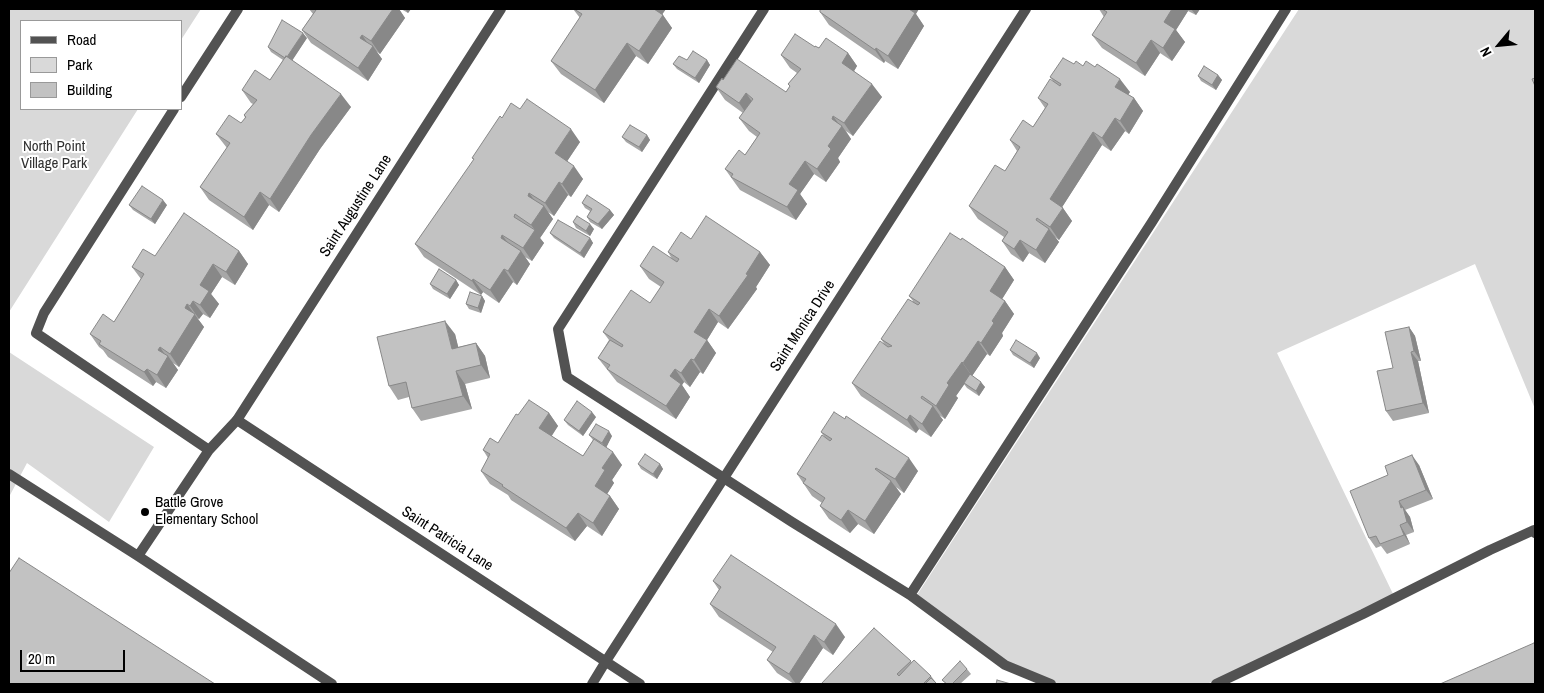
<!DOCTYPE html>
<html>
<head>
<meta charset="utf-8">
<style>
	body { margin:0 }
	#map { position:relative; width:1544px; height:693px; overflow:hidden; background:#fff; font-family:"Archivo Narrow",sans-serif }
	canvas { display:block }
	.frame { position:absolute; inset:0; border:10px solid #000; pointer-events:none }
	.legend { position:absolute; left:20px; top:20px; width:162px; height:90px; box-sizing:border-box; background:#fff; border:1px solid #999; margin:0; padding:6px 9px; list-style:none; font-size:15px; color:#000 }
	.legend li { display:flex; align-items:center; gap:10px; height:25px }
	.legend b { width:25px; border:1px solid #999 }
	.north { position:absolute; left:1474px; top:20px; width:50px; height:50px; -webkit-text-stroke:4px #fff; paint-order:stroke; rotate:242deg; font-size:14px; font-weight:700; line-height:20px; text-align:center; color:#000 }
	.north::after { content:''; display:block; margin:auto; width:18px; height:22px; background:#000; clip-path:polygon(50% 0,100% 100%,50% 72%,0 100%) }
	.scale { position:absolute; left:20px; top:650px; width:105px; height:22px; box-sizing:border-box; border:2px solid #000; border-top:0; padding-left:6px; font-size:15px; line-height:18px; white-space:nowrap; color:#000; -webkit-text-stroke:4px #fff; paint-order:stroke }
</style>
</head>
<body>
<div id="map">
<canvas width="1544" height="693"></canvas>
<div class="frame"></div>
<ul class="legend">
<li><b style="height:6px;background:#525252"></b>Road</li>
<li><b style="height:14px;background:#d9d9d9"></b>Park</li>
<li><b style="height:14px;background:#c2c2c2"></b>Building</li>
</ul>
<div class="north">N</div>
<div class="scale">20 m</div>
</div>
<script>
const ctx = document.querySelector('canvas').getContext('2d');
ctx.lineJoin = 'round';
function paint(path, color) { ctx.fillStyle = color; ctx.fill(path, 'evenodd'); }
const poly = rows => new Path2D(rows.map(r => 'M' + r).join(''));
function trace(path, color, width, dash) { ctx.strokeStyle = color; ctx.lineWidth = width; ctx.lineCap = dash ? 'butt' : 'round'; ctx.setLineDash(dash || []); ctx.stroke(path); }
function label(font, color, halo, rows, align = 'center') {
  ctx.font = font + ' "Archivo Narrow",sans-serif'; ctx.lineWidth = 4; ctx.setLineDash([]); ctx.textBaseline = 'middle'; ctx.strokeStyle = halo; ctx.fillStyle = color; for (const [text, x, y, turn = 0] of rows) {
    ctx.save(); ctx.translate(x, y); ctx.rotate((+turn || 0) * Math.PI / 180); ctx.textAlign = isNaN(turn) ? turn : align; if (halo) ctx.strokeText(text, 0, 0); ctx.fillText(text, 0, 0); ctx.restore();
  }
}
paint(poly([
	[9,9,201,9,181,40,181,21,21,21,21,109,138,109,9,312],
	[1299,9,1535,9,1535,409,1475,264,1277,353,1394,596,1207,684,1057,684,1008,662,917,595],
	[9,352,154,447,109,522,27,463,9,497]
]), '#d9d9d9');
trace(poly([
	[764,9,558,329,567,377,792,522,910,595,1005,665,1051,684],
	[181,97,238,9],
	[174,109,44,313,36,333,209,450],
	[9,474,138,556,332,684],
	[138,556,209,450,237,420],
	[910,595,1152,222,1286,9],
	[592,684,606,661],
	[1216,684,1363,614,1490,550,1534,530,1535,533]
]), '#525252', 10);
trace(poly([
	[501,9,237,420,640,684],
	[606,661,1026,9]
]), '#525252', 10);
paint(poly([
	[309,9,399,9,405,18,380,54,376,51,382,59,368,81,311,43,302,30,313,14],
	[401,9,411,9,408,13],
	[573,9,666,9,662,14,672,28,648,64,636,56,604,103,561,74,551,61,580,18],
	[1099,9,1200,9,1196,15,1188,11,1176,30,1185,42,1172,61,1160,53,1145,76,1102,48,1092,35,1104,17],
	[820,12,916,14,924,26,898,69,885,61,884,63,829,25],
	[307,38,292,60,351,107,320,149,279,212,269,205,253,230,209,200,200,187,227,148,216,134,241,123,245,118,244,115,253,104,251,103,242,90,270,80,283,60,271,52,268,47],
	[815,47,848,53,857,66,854,71,882,97,853,136,846,131,851,139,838,158,840,162,826,182,814,174,800,194,807,204,796,220,740,190,725,169,745,155,757,137,749,131,739,118,743,113,725,100,716,87,723,80,786,92,790,86,788,84,797,73,790,68,781,55],
	[687,60,707,60,710,65,699,83,677,69,673,64],
	[1074,64,1130,92,1128,94,1134,98,1143,111,1129,134,1125,131,1111,151,1102,145,1062,207,1072,221,1059,240,1055,237,1059,242,1045,263,1029,253,1023,262,1011,254,1002,241,1004,237,978,219,969,206,1005,171,1017,151,1010,140,1033,127,1045,108,1038,98,1054,82,1050,77],
	[1218,75,1222,80,1216,90,1201,81,1198,76],
	[520,109,580,142,567,161,583,179,571,197,568,195,554,216,548,212,553,219,540,238,544,243,532,261,525,257,530,264,517,285,513,282,499,303,483,292,481,295,424,257,415,244,474,160,472,158],
	[647,135,650,140,642,152,626,142,622,137],
	[582,203,610,210,614,215,602,229,590,222,587,217,590,211,585,208],
	[129,205,167,205,155,224,133,210],
	[573,222,594,229,590,236,576,228],
	[550,233,590,238,593,243,584,258,554,238],
	[691,239,760,252,770,265,756,287,757,289,728,329,718,322,707,340,716,353,703,374,700,372,690,387,684,382,682,385,690,397,676,419,617,382,598,358,609,340,603,332,650,303,661,287,649,279,640,266,672,259,668,252],
	[961,240,1005,267,1014,280,1002,299,1005,301,1014,314,1002,333,1003,336,990,356,987,354,972,376,985,387,979,396,967,388,964,384,956,396,958,398,945,419,939,415,943,420,931,437,919,429,916,433,861,396,852,383,885,345,881,339,913,301,909,296],
	[239,251,248,264,235,285,222,277,211,294,219,304,210,318,203,314,199,319,197,318,204,327,179,367,173,363,178,370,166,388,156,382,153,386,108,357,103,350,99,347,90,334,114,322,141,279,132,267,155,256],
	[456,280,459,285,450,299,433,289,430,284],
	[482,296,485,301,481,313,469,309,466,304],
	[1409,327,1415,336,1421,361,1418,361,1429,413,1393,421,1386,411,1393,368],
	[455,334,458,347,476,343,485,356,490,378,465,384,472,409,421,421,412,408,409,397,398,400,389,386],
	[1010,350,1040,358,1034,368,1013,355],
	[549,413,558,426,551,436,583,456,593,440,589,435,612,436,606,447,622,465,612,480,614,483,607,494,610,496,619,509,602,536,587,526,575,541,511,500,508,495,490,484,481,471,488,458,483,450,498,443,518,415],
	[596,417,583,436,568,425,564,420],
	[821,432,918,471,904,493,896,487,901,494,874,534,858,524,850,533,829,519,820,506,822,503,812,496,797,474,825,438],
	[638,464,660,464,663,469,657,479,641,469],
	[1419,465,1433,499,1405,510,1410,517,1414,532,1406,535,1410,544,1387,554,1381,546,1376,548,1369,538],
	[713,581,845,637,833,655,823,648,799,684,794,684,777,673,767,660,773,652,719,617,710,604,719,590],
	[911,661,912,663,931,676,937,684,821,684],
	[967,669,971,674,960,684,946,684,942,680]
]), '#a7a7a7');
paint(poly([
	[393,9,399,9,405,18,380,54,371,41],
	[405,9,411,9,408,13],
	[652,9,666,9,659,19],
	[906,9,919,9,916,14,924,26,898,69,888,56],
	[1172,9,1187,9,1188,11,1176,30,1185,42,1172,61,1163,48,1164,22],
	[1191,9,1200,9,1196,15],
	[663,15,672,28,648,64,639,51],
	[303,33,307,38,290,64,286,59],
	[362,35,371,48,360,38],
	[1151,40,1160,53,1145,76,1136,63],
	[627,43,636,56,604,103,595,90],
	[373,46,382,59,368,81,358,68],
	[876,48,885,61,884,63,875,50],
	[848,53,857,66,851,76,842,63],
	[707,60,710,65,699,83,695,78],
	[1218,75,1222,80,1216,90,1212,85],
	[1120,79,1130,92,1125,100,1115,87],
	[872,84,882,97,853,136,844,123],
	[746,93,755,106,748,116,739,103],
	[341,94,351,107,320,149,279,212,270,199,311,135],
	[1134,98,1143,111,1129,134,1120,121],
	[833,116,841,127,842,126,851,139,838,158,840,162,826,182,817,169,828,146,832,119],
	[1115,118,1125,131,1111,151,1102,138],
	[571,129,580,142,564,166,555,153],
	[1093,132,1102,145,1059,212,1050,199],
	[647,135,650,140,642,152,639,147],
	[805,161,814,174,800,194,807,204,796,220,787,207,789,184],
	[574,166,583,179,571,197,562,184],
	[559,182,568,195,554,216,545,203],
	[260,192,269,205,253,230,244,217],
	[529,193,539,206,528,196],
	[163,200,167,205,155,224,151,219],
	[544,206,553,219,540,238,544,243,532,261,523,248,535,230,531,225],
	[1063,208,1072,221,1059,240,1050,227],
	[610,210,614,215,602,229,598,224],
	[590,224,594,229,590,236,586,231],
	[1049,229,1059,242,1045,263,1036,250],
	[502,235,512,248,501,238],
	[590,238,593,243,584,258,580,253],
	[1020,240,1029,253,1023,262,1014,249],
	[239,251,248,264,235,285,226,272],
	[521,251,530,264,517,285,508,271],
	[760,252,770,265,756,287,757,289,728,329,719,316],
	[213,264,222,277,211,294,219,304,210,318,200,305,200,285],
	[1005,267,1014,280,999,304,990,291],
	[504,269,513,282,499,303,490,290],
	[473,279,483,292,481,295,472,281],
	[456,280,459,285,450,299,447,294],
	[482,296,485,301,481,313,478,308],
	[193,301,203,314,199,319,190,306],
	[1005,301,1014,314,1002,333,1003,336,990,356,981,343,992,321],
	[187,304,204,327,179,367,170,354,185,308],
	[709,309,718,322,707,340,716,353,703,374,694,360,694,332],
	[445,321,455,334,462,362,452,349],
	[1409,327,1415,336,1421,361,1414,351],
	[978,341,987,354,972,376,963,363],
	[476,343,485,356,490,378,481,365],
	[160,347,167,358,168,356,178,370,166,388,157,375,158,350],
	[1411,352,1418,361,1429,413,1423,403],
	[1037,353,1040,358,1034,368,1030,363],
	[691,359,700,372,690,387,681,373],
	[962,362,971,375,956,396,958,398,945,419,936,406,947,383],
	[147,369,156,382,153,386,144,372],
	[675,369,684,382,682,385,690,397,676,419,666,406,670,376],
	[456,371,465,384,472,409,463,396],
	[981,382,985,387,979,396,976,391],
	[933,406,943,420,931,437,922,424],
	[592,412,596,417,583,436,579,431],
	[549,413,558,426,548,442,539,428],
	[910,415,919,429,916,433,907,420],
	[609,431,612,436,606,448,602,443],
	[613,452,622,465,612,480,614,483,604,499,595,486,602,468],
	[1412,455,1419,465,1433,499,1426,490],
	[909,458,918,471,904,493,895,479],
	[660,464,663,469,657,479,653,474],
	[891,481,901,494,874,534,865,521],
	[610,496,619,509,602,536,593,523],
	[1399,501,1410,517,1414,532,1407,522],
	[848,510,858,524,850,533,841,520],
	[578,513,587,526,575,541,566,528],
	[1400,525,1406,535,1410,544,1404,535],
	[836,624,845,637,833,655,824,642],
	[814,635,823,648,799,684,796,684,789,674]
]), '#888');
const building = poly([
	[314,9,393,9,371,41,362,35,360,38,373,46,358,68,302,30,316,10,314,9],
	[574,9,654,9,663,15,639,51,627,43,595,90,551,61,582,14,574,9],
	[820,9,909,9,915,13,888,56,876,48,875,50,820,12,820,9],
	[1102,9,1172,9,1164,22,1175,29,1163,48,1151,40,1136,63,1092,35,1107,12,1102,9],
	[282,20,303,33,287,57,286,56,285,58,268,47,282,20],
	[795,34,815,47,815,46,819,48,826,38,848,53,842,63,872,84,844,123,833,116,832,119,842,126,828,146,831,149,817,169,805,161,789,184,798,190,787,207,731,177,733,174,725,169,739,150,745,155,760,133,739,118,753,99,746,93,739,103,716,87,722,78,723,80,737,59,786,92,790,86,788,84,801,69,781,55,795,34],
	[693,51,707,60,695,78,673,64,679,56,687,60,693,51],
	[286,56,341,94,311,135,270,199,260,192,244,217,200,187,230,143,216,134,229,115,241,123,246,117,244,115,257,100,242,90,255,70,270,80,286,56],
	[1063,58,1074,64,1076,61,1083,66,1086,61,1095,67,1097,64,1120,79,1115,87,1134,98,1120,121,1115,118,1102,138,1093,132,1050,199,1063,208,1050,227,1037,218,1036,220,1049,229,1036,250,1020,240,1014,249,1002,241,1008,232,969,206,995,165,1005,171,1020,147,1010,140,1023,120,1033,127,1048,104,1038,98,1050,79,1060,86,1061,84,1050,77,1063,58],
	[1204,66,1218,75,1212,85,1198,76,1204,66],
	[1535,78,1535,86,1532,79,1535,78],
	[527,99,571,129,555,153,574,166,562,184,559,182,545,203,529,193,528,196,544,206,531,225,515,214,514,217,535,230,523,248,502,235,501,238,521,251,508,271,504,269,490,290,473,279,472,281,415,244,474,159,472,158,500,116,502,118,511,103,520,109,527,99],
	[630,125,647,135,639,147,622,137,630,125],
	[142,186,163,200,151,219,129,205,142,186],
	[587,195,610,210,598,224,587,217,592,209,582,203,587,195],
	[184,213,239,251,226,272,213,264,200,285,209,291,200,305,193,301,190,306,187,304,185,308,195,314,170,354,160,347,158,350,168,356,157,375,147,369,144,372,99,344,101,341,90,334,103,314,114,322,144,274,132,267,143,249,155,256,184,213],
	[577,216,590,224,586,231,573,222,577,216],
	[706,216,760,252,746,274,748,275,719,316,709,309,694,332,707,340,694,360,691,359,681,373,675,369,670,376,681,384,666,406,607,369,610,365,598,358,610,340,622,347,623,345,603,332,631,290,650,303,664,282,640,266,653,246,677,262,679,259,668,252,681,232,691,239,706,216],
	[558,220,590,238,580,253,550,233,558,220],
	[950,233,961,240,962,238,1005,267,990,291,1005,301,992,321,994,323,981,343,978,341,963,363,962,362,947,383,949,385,936,406,922,396,921,398,933,406,922,424,910,415,907,420,852,383,880,341,888,347,892,346,881,339,908,299,918,305,920,303,909,296,950,233],
	[439,269,456,280,447,294,430,284,439,269],
	[470,292,482,296,478,308,466,304,470,292],
	[445,321,452,349,476,343,481,365,456,371,463,396,412,408,406,382,389,386,377,337,445,321],
	[1409,327,1414,351,1411,352,1423,403,1386,411,1377,371,1393,368,1385,332,1409,327],
	[1016,340,1037,353,1030,363,1010,350,1016,340],
	[970,374,981,382,976,391,964,383,970,374],
	[529,400,549,413,539,428,583,456,594,439,613,452,602,468,605,470,595,486,610,496,593,523,578,513,566,528,502,486,503,485,481,471,490,454,483,450,490,438,498,443,516,414,518,415,529,400],
	[577,401,592,412,579,431,564,420,577,401],
	[834,412,845,419,846,416,909,458,895,479,876,468,875,469,891,481,865,521,848,510,841,520,820,506,825,498,803,483,806,479,797,474,822,435,830,441,832,439,821,432,834,412],
	[596,424,609,431,602,443,589,435,596,424],
	[645,454,660,464,653,474,638,464,645,454],
	[1412,455,1426,490,1399,501,1401,508,1403,507,1407,522,1400,525,1404,535,1380,544,1376,536,1369,538,1350,491,1388,475,1385,466,1412,455],
	[731,555,836,624,824,642,814,635,789,674,767,660,776,647,710,604,721,587,713,581,731,555],
	[19,558,215,684,9,684,9,573,19,558],
	[874,628,911,661,897,674,899,676,914,660,931,676,923,684,821,684,874,628],
	[1534,643,1535,645,1535,684,1440,684,1534,643],
	[960,661,967,669,952,684,947,684,942,680,960,661],
	[931,678,937,684,925,684,931,678],
	[997,680,1011,684,996,684,997,680]
]);
paint(building, '#c2c2c2');
trace(building, '#888', 1);
for (const [x, y, r, color] of [
	[145,512,5,"#000"]
]) { const dot = new Path2D(); dot.arc(x, y, r, 0, 2 * Math.PI); ctx.fillStyle = color; ctx.fill(dot); trace(dot, '#fff', 2); }
label('15px', '#303030', '#fff', [
	["North Point",54,147],
	["Village Park",54,164]
]);
label('15px', '#000', '#fff', [
	["Saint Augustine Lane",356,206,-57],
	["Saint Monica Drive",803,326,-57],
	["Saint Patricia Lane",447,539,33]
]);
label('15px', '#000', '#fff', [
	["Battle Grove",155,503],
	["Elementary School",155,520]
], 'left');
</script>
</body>
</html>
